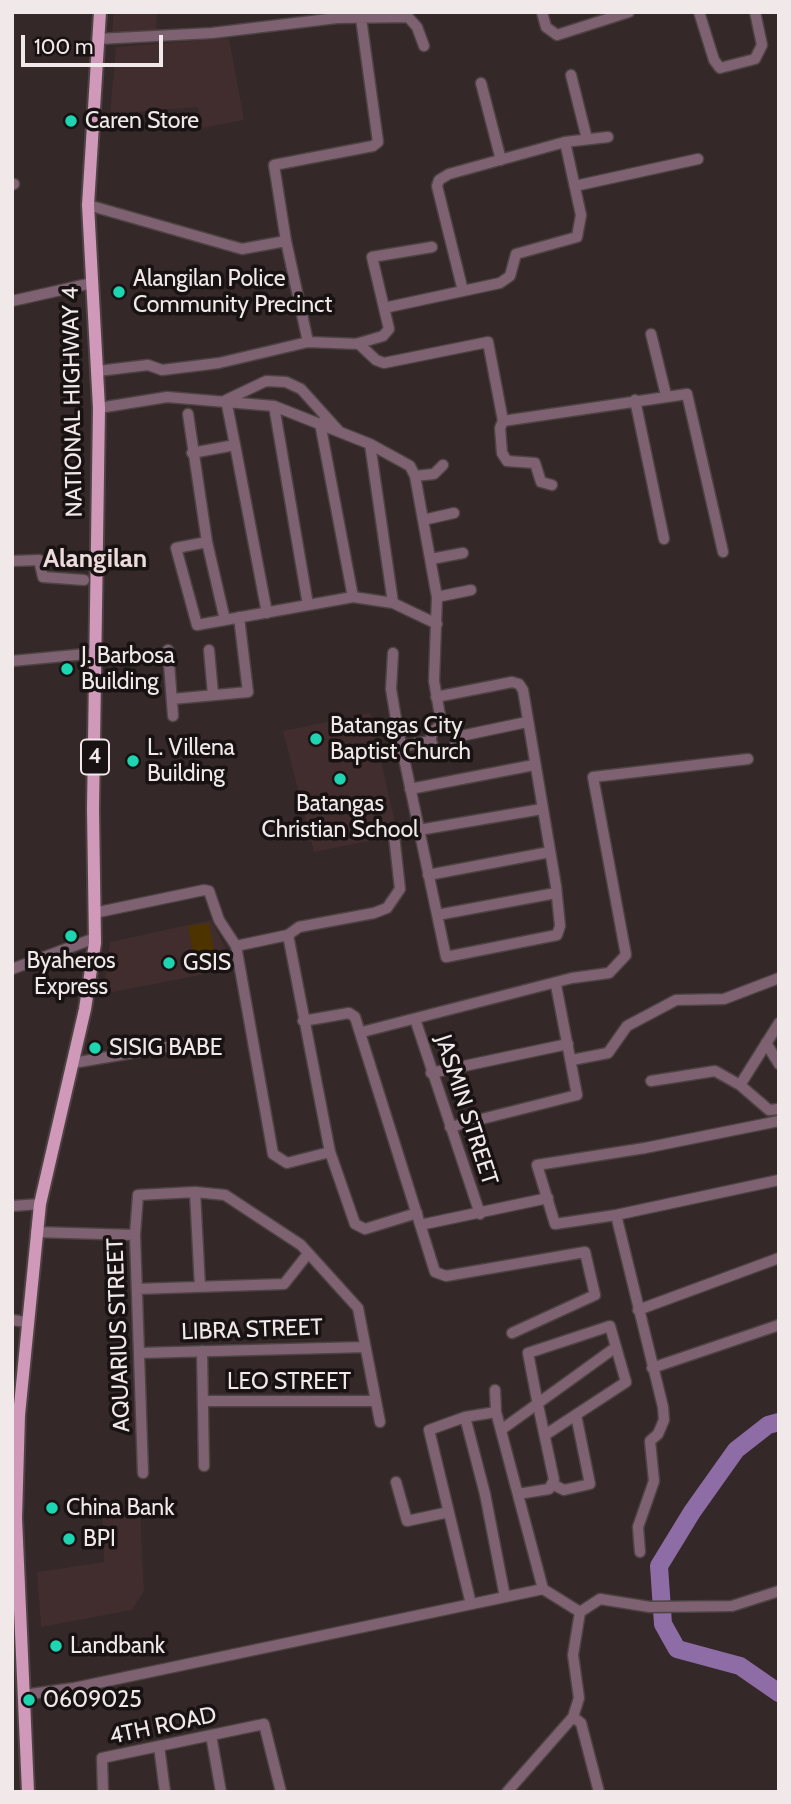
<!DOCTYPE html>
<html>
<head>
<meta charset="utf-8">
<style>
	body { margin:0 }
	#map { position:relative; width:791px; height:1804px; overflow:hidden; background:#342828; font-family:Cabin,sans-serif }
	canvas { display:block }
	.frame { position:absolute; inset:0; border:14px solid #f1e9e9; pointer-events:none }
	.scale { position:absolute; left:21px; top:35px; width:142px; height:32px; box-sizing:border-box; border:4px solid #f1e9e9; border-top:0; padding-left:9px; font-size:21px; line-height:24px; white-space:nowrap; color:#f1e9e9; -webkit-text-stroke:5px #181212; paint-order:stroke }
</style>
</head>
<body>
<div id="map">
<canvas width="791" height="1804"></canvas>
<div class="frame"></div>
<div class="scale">100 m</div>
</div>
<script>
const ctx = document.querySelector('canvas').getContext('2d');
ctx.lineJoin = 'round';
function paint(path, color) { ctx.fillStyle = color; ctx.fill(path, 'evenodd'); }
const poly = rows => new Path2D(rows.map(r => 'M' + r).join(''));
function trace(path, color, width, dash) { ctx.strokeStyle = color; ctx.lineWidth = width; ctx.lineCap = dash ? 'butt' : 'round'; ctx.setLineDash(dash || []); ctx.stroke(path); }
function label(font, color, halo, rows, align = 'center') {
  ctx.font = font + ' Cabin,sans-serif'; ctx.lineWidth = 7; ctx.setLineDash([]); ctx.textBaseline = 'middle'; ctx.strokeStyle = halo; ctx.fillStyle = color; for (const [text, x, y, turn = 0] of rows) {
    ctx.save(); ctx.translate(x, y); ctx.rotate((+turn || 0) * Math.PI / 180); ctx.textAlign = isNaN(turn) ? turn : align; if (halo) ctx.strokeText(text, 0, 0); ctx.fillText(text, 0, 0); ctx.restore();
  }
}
paint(poly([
	[114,12,157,12,156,30,112,33],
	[229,38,244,120,203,128,198,107,110,114,116,47],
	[370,713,398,835,314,852,283,731],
	[211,920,228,953,231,969,103,994,110,942],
	[140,1509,144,1591,132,1610,41,1627,37,1572,104,1562,102,1512]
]), '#412d2e');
paint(poly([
	[209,923,216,960,195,964,188,926]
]), '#4c3300');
trace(poly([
	[779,1422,768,1425,736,1450,692,1512,659,1566,663,1624,677,1649,740,1666,779,1693]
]), '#8e6ca5', 18);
const minor = poly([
	[542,12,546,27,557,35,629,12],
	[699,12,714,60,720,68,755,59,762,45,755,12],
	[98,39,212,33,337,18,408,17,417,27,424,46],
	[571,75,587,139],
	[481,83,501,160],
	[12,185,14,184],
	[575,186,698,159],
	[88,205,242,249,286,241,308,342,359,344,376,360,384,363,488,342,503,421,687,394,723,552],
	[286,241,274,165,373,146,378,142,361,18],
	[463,291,437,186,439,180,449,174,565,142,608,137],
	[12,301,92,283],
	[384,308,500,283,510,276,516,254,577,237,581,215,565,142],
	[651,334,666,395],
	[356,344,383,336,389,329,372,257,432,247],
	[98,371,148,365,162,370,219,363,308,342],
	[635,400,664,539],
	[274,406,308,605],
	[99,408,167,397,274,406,370,444,410,466,415,476,437,597,434,681,442,727],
	[188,414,207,542,225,620],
	[503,421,500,428,502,453,507,461,535,463,541,482,552,485],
	[320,423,353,597],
	[370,444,393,603],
	[235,445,267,613],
	[192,453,235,445,226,400,266,381,286,382,301,389,338,430],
	[415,476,434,474,443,465],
	[423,520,454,513],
	[207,542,176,548,197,625,353,597,393,603,437,624],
	[431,559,463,553],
	[12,561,39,560,43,577,84,580],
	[437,597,471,590],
	[168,650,173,716],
	[209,650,213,694],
	[393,653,391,689,397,725,446,957,557,935,560,926,556,886,523,690,519,684,512,682,436,697],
	[12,661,96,653],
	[172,699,248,692,239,617],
	'431 739a13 13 0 1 1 26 0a13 13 0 1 1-26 0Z',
	[456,737,527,722],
	[402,746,431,741],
	[410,789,534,765],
	[419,830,542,809],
	[428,875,550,852],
	[94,913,204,890,209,891,219,920,236,946,273,1154,287,1163,330,1152],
	[437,915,556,893],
	[288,935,330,1152,355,1224,365,1229,417,1213],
	[236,946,288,935,299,927,374,913,387,908,400,889,394,835],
	[12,969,95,938],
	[415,1019,480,1214],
	[303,1021,349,1013,355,1017,435,1272,446,1276,585,1252,595,1295,512,1333],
	[362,1032,572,978,609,973,626,955,593,777,748,759],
	[766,1043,779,1064],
	[572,1060,608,1053,627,1026,676,1000,724,999,779,978],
	[73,1063,184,1044],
	[431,1073,568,1044],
	[651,1081,715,1071,740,1085,769,1110,779,1109],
	[740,1085,779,1023],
	[779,1121,645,1148,537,1165,555,1224,616,1215,779,1180],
	[450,1127,577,1095,556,985],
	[195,1192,200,1287],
	[12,1206,40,1204],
	[616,1215,663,1407,664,1420,658,1434,650,1441,654,1481,638,1527,640,1552],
	[420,1225,548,1198],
	[36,1232,135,1235],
	[137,1289,284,1284,307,1255],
	[638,1310,779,1258],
	[12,1320,27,1322],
	[202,1351,204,1466],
	[139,1353,365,1347],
	[652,1368,779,1325],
	[495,1390,496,1412,543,1589,580,1612],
	[203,1401,374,1401],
	[465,1417,485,1494,505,1597],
	[501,1430,616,1347],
	[143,1473,135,1235,138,1195,195,1192,225,1195,301,1245,358,1308,380,1422],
	[396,1482,407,1521,449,1512],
	[554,1485,564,1490,590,1484,576,1415],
	[518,1494,549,1489,554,1480,538,1405,528,1353,610,1326,626,1382,545,1435],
	[471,1604,429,1430,465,1417,496,1412],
	[23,1695,74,1688,543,1589],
	[573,1717,581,1723,599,1792],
	[211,1735,221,1792],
	[159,1746,165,1792],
	[103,1792,102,1758,264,1724,281,1792],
	[507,1792,573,1717,579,1698,573,1655,580,1612,600,1599,650,1607,732,1606,779,1591]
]);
const major = poly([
	[28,1792,16,1518,19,1415,40,1204,85,1009,95,943,93,809,99,408,88,205,100,12]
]);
trace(minor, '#4e4343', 13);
trace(major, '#4e4343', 16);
trace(minor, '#7e6272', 10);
trace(major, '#d098b9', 12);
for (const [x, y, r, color] of [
	[71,121,7,"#1dd5b1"],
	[119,292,7,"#1dd5b1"],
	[67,669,7,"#1dd5b1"],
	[316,739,7,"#1dd5b1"],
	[133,761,7,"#1dd5b1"],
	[340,779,7,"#1dd5b1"],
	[71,936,7,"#1dd5b1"],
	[169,963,7,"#1dd5b1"],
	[95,1048,7,"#1dd5b1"],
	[52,1508,7,"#1dd5b1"],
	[69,1539,7,"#1dd5b1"],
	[56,1646,7,"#1dd5b1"],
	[29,1700,7,"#1dd5b1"]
]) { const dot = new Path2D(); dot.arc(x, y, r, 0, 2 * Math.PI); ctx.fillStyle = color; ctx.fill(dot); trace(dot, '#181212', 2.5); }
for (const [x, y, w] of [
	[95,757,28]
]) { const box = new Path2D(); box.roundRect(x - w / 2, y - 17.5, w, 35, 5); ctx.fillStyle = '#181212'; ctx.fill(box); trace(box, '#f1e9e9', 2); }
label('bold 21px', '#f1e9e9', null, [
	["4",95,757]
]);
label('23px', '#f1e9e9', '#181212', [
	["Caren Store",85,121],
	["Alangilan Police",133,279],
	["Community Precinct",133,305],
	["J. Barbosa",81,656],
	["Building",81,682],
	["Batangas City",330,726],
	["Baptist Church",330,752],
	["L. Villena",147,748],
	["Building",147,774],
	["Batangas",340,804,"center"],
	["Christian School",340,830,"center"],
	["Byaheros",71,961,"center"],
	["Express",71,987,"center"],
	["GSIS",183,963],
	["SISIG BABE",109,1048],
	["China Bank",66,1508],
	["BPI",83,1539],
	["Landbank",70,1646],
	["0609025",43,1700]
], 'left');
label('23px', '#f1e9e9', '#181212', [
	["NATIONAL HIGHWAY 4",73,402,-91],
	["JASMIN STREET",466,1110,72],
	["LIBRA STREET",252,1330,-2],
	["AQUARIUS STREET",119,1335,-92],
	["LEO STREET",289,1382],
	["4TH ROAD",163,1726,-12]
]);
label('bold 26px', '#eddbdc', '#181212', [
	["Alangilan",95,559]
]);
</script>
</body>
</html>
